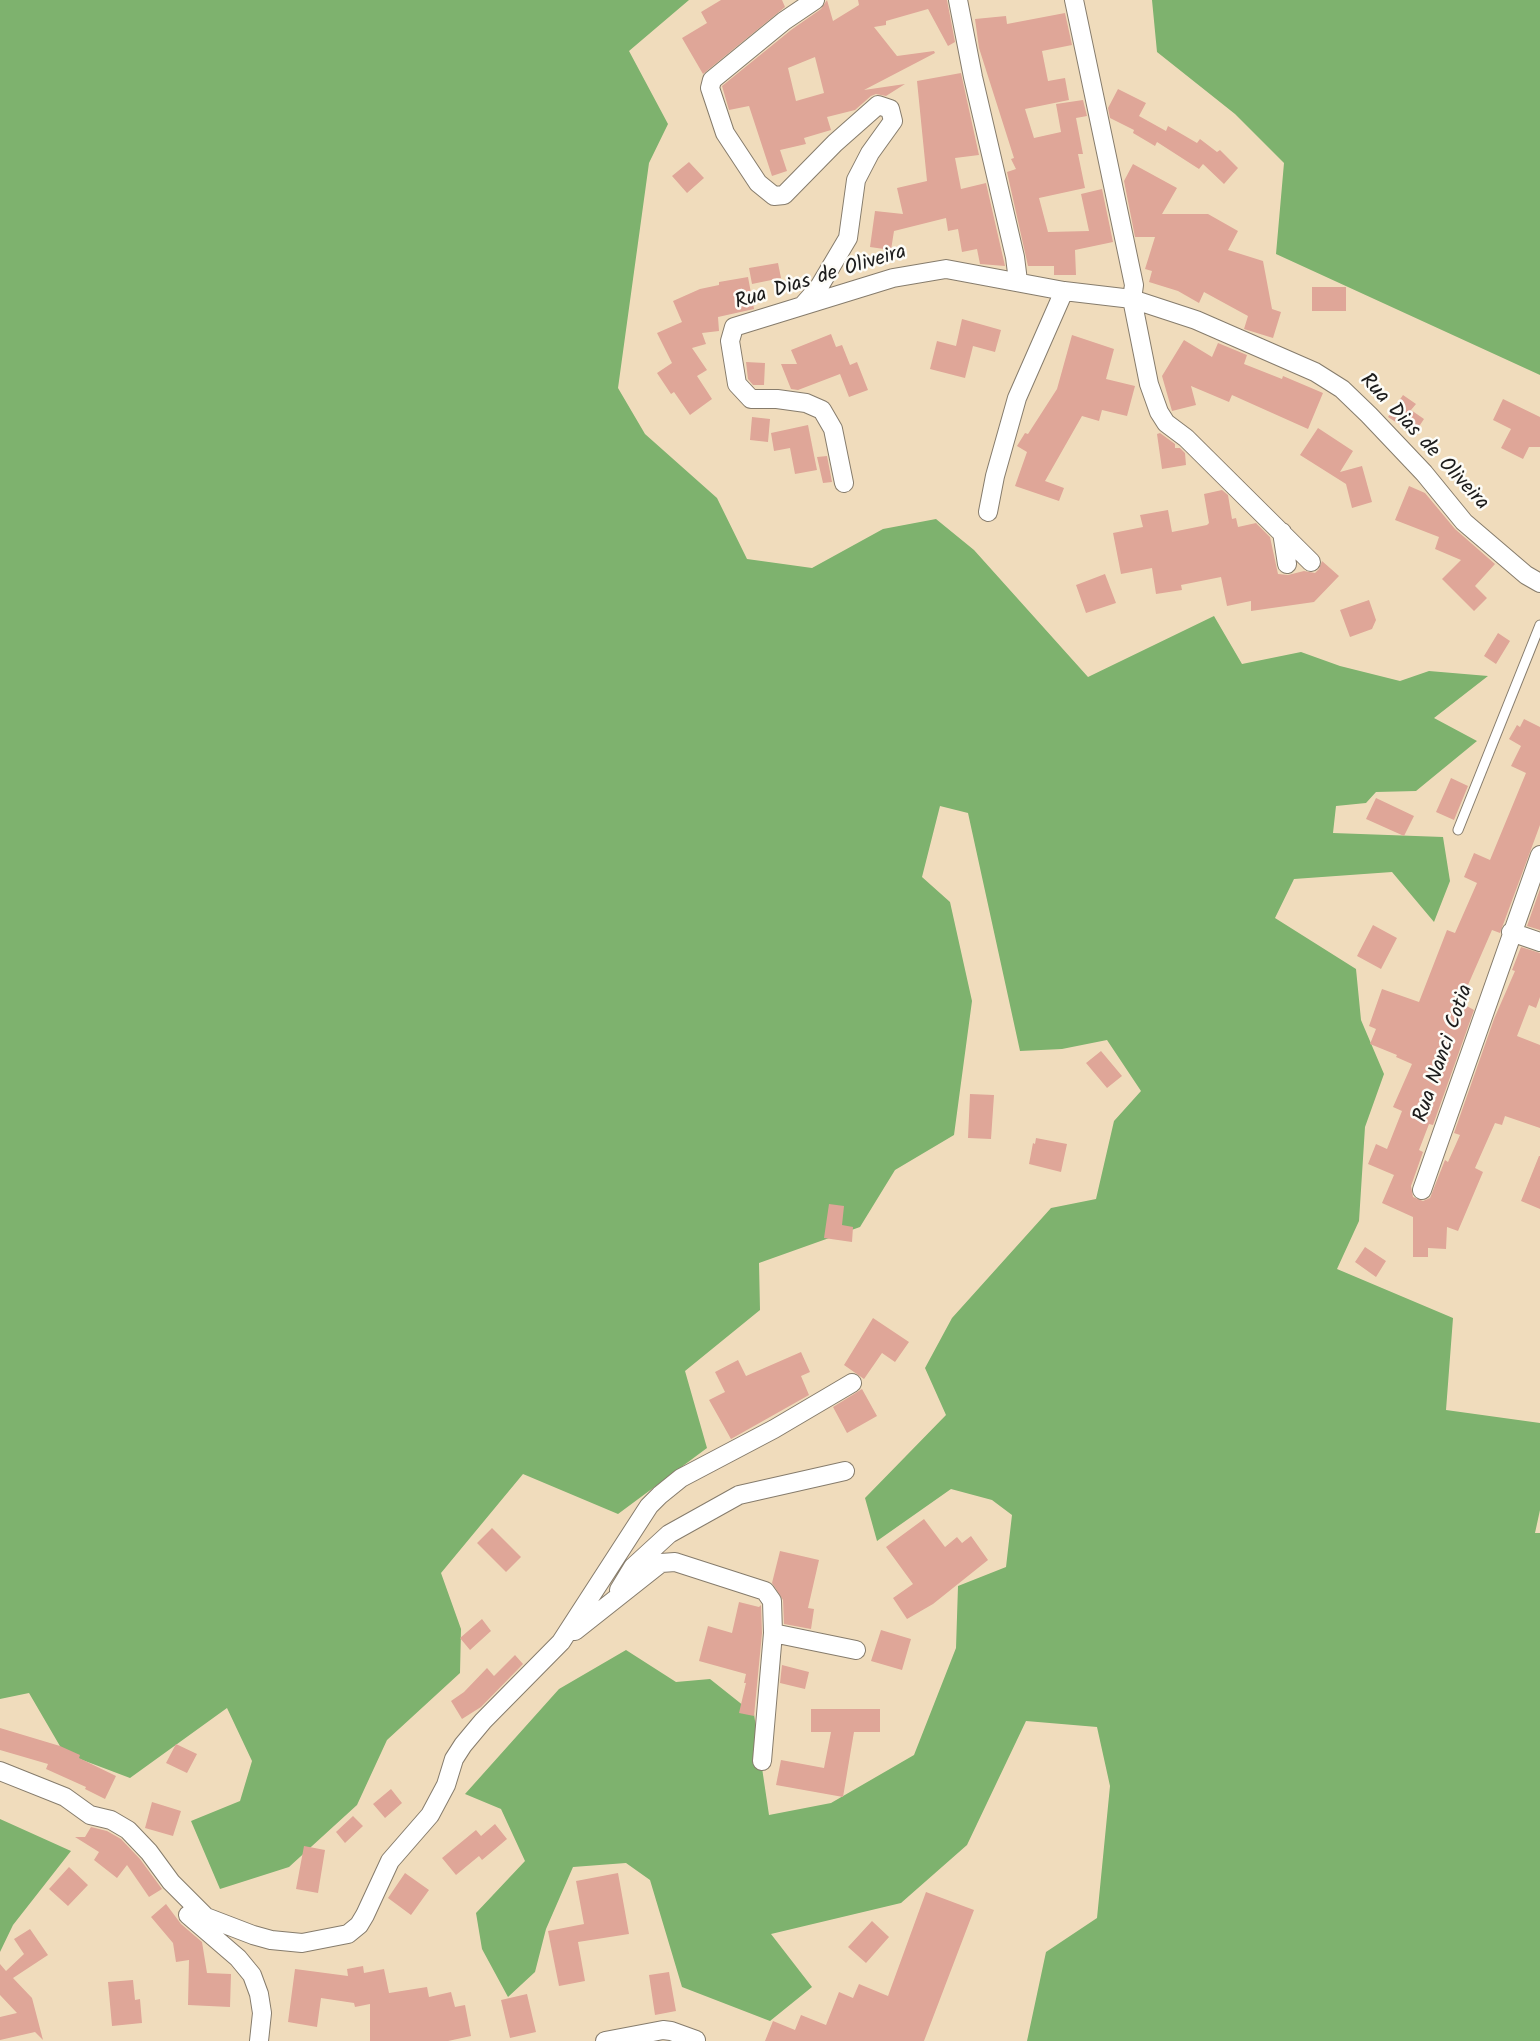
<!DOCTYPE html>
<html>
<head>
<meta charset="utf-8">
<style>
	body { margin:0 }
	canvas { display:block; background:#f0dcbc }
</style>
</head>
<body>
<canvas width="1540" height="2041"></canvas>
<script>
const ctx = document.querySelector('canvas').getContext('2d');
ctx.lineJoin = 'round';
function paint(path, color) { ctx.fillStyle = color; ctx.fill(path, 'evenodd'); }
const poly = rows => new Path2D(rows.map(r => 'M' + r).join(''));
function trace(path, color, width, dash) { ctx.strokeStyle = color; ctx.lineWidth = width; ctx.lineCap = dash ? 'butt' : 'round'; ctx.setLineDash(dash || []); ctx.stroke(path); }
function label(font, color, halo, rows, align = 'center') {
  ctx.font = font + ' Kalam,sans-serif'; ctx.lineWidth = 5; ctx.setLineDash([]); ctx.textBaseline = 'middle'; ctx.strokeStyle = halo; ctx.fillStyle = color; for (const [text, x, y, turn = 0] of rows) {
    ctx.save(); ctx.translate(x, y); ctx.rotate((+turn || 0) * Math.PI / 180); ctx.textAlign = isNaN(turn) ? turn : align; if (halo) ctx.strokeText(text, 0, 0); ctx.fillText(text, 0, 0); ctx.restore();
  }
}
paint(poly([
	[0,0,689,0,629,51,668,124,649,163,618,388,645,434,717,498,747,559,812,568,883,529,936,519,974,550,1088,677,1214,616,1242,664,1301,652,1340,666,1400,681,1429,671,1488,676,1434,718,1477,741,1416,791,1376,792,1366,803,1336,806,1333,833,1443,837,1450,881,1434,922,1392,872,1294,879,1275,918,1356,969,1361,1020,1384,1074,1365,1127,1359,1221,1337,1269,1453,1318,1446,1410,1540,1423,1540,1510,1535,1533,1540,1533,1540,2041,1027,2041,1046,1952,1097,1918,1110,1786,1097,1727,1026,1721,967,1845,901,1903,771,1934,812,1987,770,2021,682,1987,650,1880,626,1863,573,1867,546,1929,535,1972,508,1997,482,1949,476,1913,525,1861,501,1809,465,1794,559,1689,626,1650,676,1682,710,1679,754,1714,769,1815,831,1803,914,1755,956,1648,958,1586,1006,1567,1012,1515,992,1500,951,1489,877,1541,865,1498,946,1415,925,1368,952,1318,1051,1208,1096,1199,1114,1121,1141,1091,1107,1040,1062,1049,1020,1051,968,813,940,806,922,877,950,902,972,1001,954,1135,895,1170,860,1227,759,1263,760,1310,685,1371,707,1448,618,1514,523,1474,441,1573,461,1629,460,1673,387,1740,357,1805,289,1867,220,1889,191,1821,240,1801,252,1761,227,1708,130,1778,64,1753,29,1693,0,1699],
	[1152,0,1540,0,1540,375,1276,254,1284,163,1235,114,1157,52],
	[0,1819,71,1851,13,1925,0,1952]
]), '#7eb26e');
paint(poly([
	[721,0,782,0,785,7,703,74,682,38,707,23,701,12],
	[827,0,833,21,859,5,858,0,947,0,955,42,948,46,928,9,886,21,886,25,874,27,897,56,934,51,935,53,864,90,905,84,886,96,876,94,871,96,855,110,827,117,831,130,804,138,806,144,780,150,787,171,772,176,749,106,729,110,722,86,791,30,821,9],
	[815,57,824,93,796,101,788,68],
	[1065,13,1072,45,1042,51,1048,81,1065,78,1069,100,1025,109,1034,138,1061,132,1056,104,1083,100,1087,116,1076,118,1083,154,1078,154,1085,188,1039,198,1048,232,1089,231,1081,194,1102,189,1113,242,1075,250,1076,275,1054,275,1054,266,1028,266,1007,172,1016,169,1011,159,1014,158,979,48,975,19,1006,16,1007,24],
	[961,73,979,155,955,158,961,189,986,183,1005,266,980,264,977,249,962,252,958,229,948,231,946,218,894,231,891,250,870,247,875,211,903,214,897,188,927,181,917,81],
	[1118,89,1146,103,1139,116,1166,131,1168,126,1197,143,1200,139,1217,152,1220,150,1238,168,1224,184,1203,164,1199,169,1157,142,1155,146,1133,133,1134,130,1110,118,1108,108],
	[689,162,704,178,687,193,672,176],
	[1133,164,1177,188,1162,214,1208,214,1238,231,1228,250,1263,261,1272,309,1281,312,1273,338,1244,329,1248,316,1204,292,1199,303,1178,291,1149,282,1152,271,1145,269,1155,237,1135,237,1124,181],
	[778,263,781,278,752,284,749,268],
	[748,277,754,309,718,317,719,331,702,333,706,344,692,348,707,370,697,376,712,399,690,415,674,392,671,394,657,373,672,363,657,333,682,322,673,301,700,289,719,285,719,282],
	[1312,287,1346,287,1346,311,1312,311],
	[962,319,1001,330,995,352,973,346,965,378,930,369,937,341,956,346],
	[831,334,836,347,842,345,850,365,857,362,868,390,849,397,840,374,798,390,791,389,781,364,797,364,791,350],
	[1072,335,1114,349,1106,379,1135,386,1127,416,1102,410,1099,421,1082,416,1045,481,1064,488,1059,501,1015,486,1027,452,1017,446,1025,433,1028,434,1057,389],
	[1184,340,1212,357,1218,343,1247,355,1244,364,1282,379,1283,376,1323,393,1308,429,1232,395,1229,402,1191,386,1196,405,1172,411,1162,376],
	[746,362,765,363,764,385,753,385,748,379],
	[1403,395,1416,404,1411,410,1424,419,1414,434,1388,417],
	[1503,399,1540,417,1540,447,1529,447,1523,459,1501,448,1511,429,1493,420],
	[752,417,770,419,768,442,750,440],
	[808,425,817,470,795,474,790,448,774,451,771,433],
	[1318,428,1353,451,1340,472,1362,466,1372,502,1352,508,1346,484,1300,455],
	[1160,433,1175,444,1175,448,1180,448,1185,453,1186,465,1162,469,1157,434],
	[827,456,832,482,823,483,817,457],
	[1409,486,1425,493,1455,529,1495,564,1475,586,1487,598,1474,611,1442,579,1461,560,1435,549,1439,537,1395,520],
	[1222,490,1228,495,1232,519,1236,518,1238,527,1256,523,1270,537,1278,574,1288,575,1304,571,1315,573,1319,569,1322,561,1339,576,1314,602,1251,611,1251,601,1227,606,1221,577,1181,585,1182,590,1156,594,1152,568,1121,574,1113,533,1143,527,1140,515,1168,510,1172,532,1207,525,1209,523,1204,494],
	[1105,574,1116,603,1086,613,1076,585],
	[1369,600,1376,620,1372,629,1350,637,1340,610],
	[1498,633,1510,641,1496,664,1484,656],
	[1524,719,1540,727,1540,825,1500,933,1492,930,1468,985,1472,987,1465,1005,1474,1010,1433,1125,1429,1124,1419,1150,1423,1152,1411,1186,1413,1197,1423,1201,1430,1198,1445,1160,1448,1162,1460,1135,1454,1133,1494,1019,1515,971,1512,970,1521,947,1540,953,1540,997,1536,1008,1529,1005,1517,1036,1540,1045,1540,1128,1505,1116,1502,1125,1495,1123,1475,1168,1483,1172,1458,1231,1447,1227,1446,1249,1428,1248,1428,1257,1413,1257,1413,1217,1382,1203,1394,1175,1368,1164,1376,1144,1387,1149,1402,1111,1393,1107,1412,1064,1396,1057,1397,1055,1370,1044,1376,1029,1369,1026,1382,989,1419,1002,1447,930,1455,933,1477,883,1464,877,1474,853,1490,860,1526,773,1511,766,1521,746,1509,739,1517,725,1520,727],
	[1451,778,1468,786,1454,820,1436,812],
	[1376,798,1414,816,1404,836,1366,819],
	[1540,889,1540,930,1527,926],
	[1373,925,1397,938,1381,969,1357,956],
	[1101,1051,1122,1076,1107,1088,1086,1063],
	[970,1094,994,1095,991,1139,968,1138],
	[1036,1138,1067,1144,1061,1172,1029,1164,1033,1143,1035,1144],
	[1539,1156,1540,1156,1540,1209,1521,1201],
	[829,1204,844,1206,842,1225,853,1227,852,1242,824,1238],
	[1365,1247,1386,1261,1376,1277,1355,1262],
	[873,1318,909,1342,895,1362,882,1353,864,1379,844,1365],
	[801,1352,810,1372,801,1376,809,1395,731,1439,709,1400,725,1392,715,1372,738,1360,746,1376],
	[862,1389,877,1416,847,1433,833,1407],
	[924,1519,945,1547,957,1537,962,1543,971,1536,988,1560,933,1604,907,1619,893,1598,913,1584,886,1547],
	[492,1528,521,1557,506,1572,477,1543],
	[780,1551,819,1560,808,1608,814,1609,811,1629,784,1624,783,1600,772,1583],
	[739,1602,759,1607,761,1605,762,1633,754,1716,739,1713,746,1683,744,1683,746,1674,699,1661,708,1626,732,1633],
	[482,1619,491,1631,470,1650,460,1638],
	[881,1630,911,1639,902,1670,871,1661],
	[515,1655,523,1664,481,1707,462,1719,451,1701,464,1692,487,1668,494,1676],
	[782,1665,809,1672,805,1689,780,1683],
	[811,1709,880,1709,880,1732,854,1732,843,1797,776,1785,781,1760,824,1768,831,1732,811,1732],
	[0,1728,60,1746,80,1755,79,1758,116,1776,105,1799,85,1789,86,1787,46,1769,48,1764,0,1750],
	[176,1744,197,1754,187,1773,166,1763],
	[391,1789,402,1803,385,1818,373,1804],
	[152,1802,181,1811,173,1836,145,1828],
	[353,1816,363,1826,345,1843,336,1832],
	[495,1824,507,1839,482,1860,479,1856,456,1875,442,1858,476,1830,481,1836],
	[91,1827,107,1831,121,1839,140,1859,162,1889,149,1897,127,1865,117,1878,94,1860,99,1852,75,1837,85,1837],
	[304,1846,325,1850,318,1893,296,1889],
	[69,1867,88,1885,68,1906,49,1889],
	[405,1873,429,1890,411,1915,388,1898],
	[618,1873,629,1934,578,1942,585,1981,559,1986,548,1931,584,1924,576,1881],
	[926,1892,974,1910,924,2041,765,2041,773,2021,795,2030,801,2015,826,2025,839,1992,853,1998,859,1984,888,1996],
	[166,1904,181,1924,202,1942,207,1973,231,1974,230,2007,188,2005,189,1960,176,1962,173,1943,151,1917],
	[872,1921,889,1937,866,1963,848,1947],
	[30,1929,48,1955,13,1978,32,1998,43,2040,35,2032,0,2040,0,2017,17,2013,0,1995,0,1964,6,1971,24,1954,14,1939],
	[363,1966,364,1973,384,1969,389,1993,427,1987,429,1997,451,1992,455,2007,465,2005,471,2036,448,2041,370,2041,370,2004,355,2007,354,2003,321,1998,317,2027,288,2022,295,1969,348,1976,347,1969],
	[669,1972,676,2011,655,2015,649,1975],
	[133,1980,135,2000,140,1999,142,2023,112,2026,108,1982],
	[527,1994,536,2032,510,2038,501,2000]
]), '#dfa698');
const service = poly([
	[1458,830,1540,625]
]);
const minor = poly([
	[958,0,973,77,1015,257,1018,281],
	[1074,0,1134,285,1132,299,1149,384,1159,412,1166,423,1186,438,1311,562],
	[804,304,819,287,848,238,856,180,870,153,893,121,890,109,878,105,835,143,784,195,774,196,758,183,725,133,710,88,712,80,784,21,815,0],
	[844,483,833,429,822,410,806,403,777,399,751,399,737,384,730,341,734,327,893,278,946,269,1064,291,1132,299,1196,320,1315,372,1342,389,1369,415,1424,473,1464,522,1526,575,1540,583],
	[988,512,995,476,1017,398,1064,291],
	[1282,532,1287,564],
	[1511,932,1540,942],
	[1422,1190,1540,855],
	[619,1590,633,1567,669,1534,739,1495,845,1471],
	[575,1631,661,1563,675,1562,765,1591,772,1601,773,1633,762,1761],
	[773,1633,856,1650],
	[0,1771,65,1797,90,1815,111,1820,128,1830,149,1852,171,1882,206,1917,253,1935,271,1940,302,1943,348,1934,359,1925,365,1915,390,1861,430,1815,446,1785,454,1759,463,1745,483,1721,561,1642,649,1506,660,1495,681,1478,774,1429,852,1383],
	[188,1915,238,1958,252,1975,259,1994,262,2013,259,2041],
	[605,2041,663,2030,671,2031,696,2040]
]);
trace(service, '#867c6c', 11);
trace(minor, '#867c6c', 20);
trace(service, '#fff', 9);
trace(minor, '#fff', 18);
label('21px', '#1c1c1c', '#fdfcf7', [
	["Rua Dias de Oliveira",821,279,-17],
	["Rua Dias de Oliveira",1423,443,47],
	["Rua Nanci Cotia",1445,1054,-71]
]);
</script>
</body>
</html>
